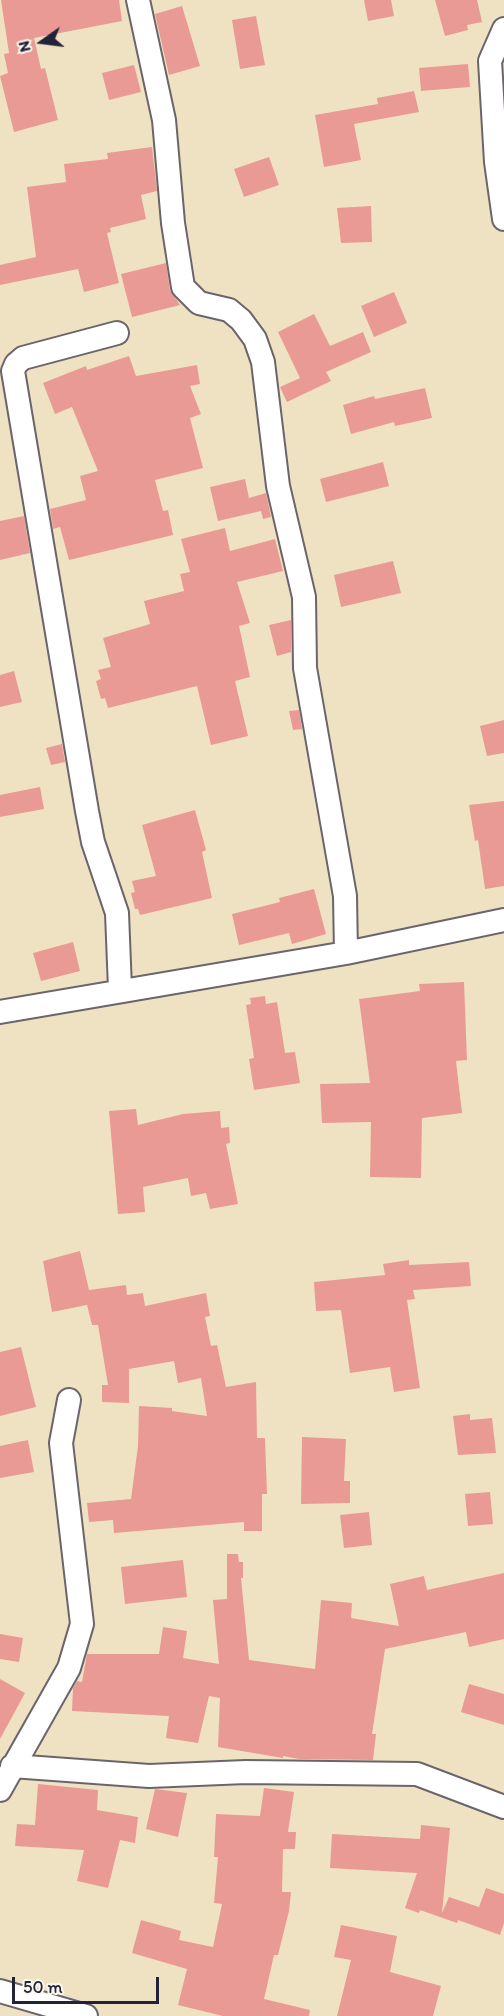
<!DOCTYPE html>
<html>
<head>
<meta charset="utf-8">
<style>
	body { margin:0 }
	#map { position:relative; width:504px; height:2016px; overflow:hidden; background:#efe2c3; font-family:Itim,sans-serif }
	canvas { display:block }
	.north { position:absolute; left:12px; top:12px; width:60px; height:60px; -webkit-text-stroke:4px #fbf7ec; paint-order:stroke; rotate:256deg; font-size:16px; font-weight:700; line-height:24px; text-align:center; color:#22223b }
	.north::after { content:''; display:block; margin:auto; width:21px; height:27px; background:#22223b; clip-path:polygon(50% 0,100% 100%,50% 72%,0 100%) }
	.scale { position:absolute; left:12px; top:1977px; width:147px; height:27px; box-sizing:border-box; border:3px solid #22223b; border-top:0; padding-left:8px; font-size:18px; line-height:21px; white-space:nowrap; color:#22223b; -webkit-text-stroke:4px #fbf7ec; paint-order:stroke }
</style>
</head>
<body>
<div id="map">
<canvas width="504" height="2016"></canvas>
<div class="north">N</div>
<div class="scale">50 m</div>
</div>
<script>
const ctx = document.querySelector('canvas').getContext('2d');
ctx.lineJoin = 'round';
function paint(path, color) { ctx.fillStyle = color; ctx.fill(path, 'evenodd'); }
const poly = rows => new Path2D(rows.map(r => 'M' + r).join(''));
function trace(path, color, width, dash) { ctx.strokeStyle = color; ctx.lineWidth = width; ctx.lineCap = dash ? 'butt' : 'round'; ctx.setLineDash(dash || []); ctx.stroke(path); }
paint(poly([
	[1,0,119,0,122,21,34,38,41,69,45,68,58,120,14,132,0,76,8,73,4,54,9,53],
	[364,0,391,0,394,16,368,21],
	[435,0,477,0,482,22,467,25,468,30,445,36],
	[182,6,200,66,169,75,155,14],
	[256,16,265,65,240,69,232,20],
	[468,64,470,87,421,91,419,68],
	[134,65,141,92,109,100,102,73],
	[414,91,419,112,354,124,361,160,324,167,315,115,378,104,377,98],
	[152,147,157,191,141,195,146,219,110,228,111,232,107,233,119,283,84,292,78,269,0,285,0,265,36,257,27,187,66,182,64,164,108,159,107,153],
	[269,157,279,185,244,197,234,169],
	[371,206,372,242,341,243,337,208],
	[166,263,170,290,180,305,132,317,121,274],
	[394,292,407,323,374,337,361,306],
	[314,314,330,346,363,332,371,352,326,372,331,381,287,402,280,387,300,378,278,332],
	[129,356,136,376,197,365,200,384,190,386,201,414,190,418,203,468,155,480,163,511,168,510,173,535,69,560,60,527,53,529,50,509,86,500,80,476,98,471,72,407,55,414,43,383,86,366,87,370],
	[425,388,432,418,395,426,394,422,351,434,343,405,374,396,375,399],
	[383,462,389,486,326,502,320,479],
	[245,479,249,498,266,493,271,517,263,519,261,511,218,521,210,487],
	[24,516,30,553,0,560,0,521],
	[225,528,230,551,275,539,283,571,237,582,250,623,239,626,250,677,235,681,248,736,211,745,197,686,108,708,105,698,101,699,96,681,101,679,98,670,111,667,103,638,150,624,144,601,184,591,180,574,190,572,181,539],
	[393,561,401,593,341,607,334,575],
	[291,620,291,652,277,656,269,625],
	[14,671,22,702,0,707,0,675],
	[299,710,302,729,293,730,289,711],
	[504,720,504,753,487,756,480,726],
	[62,744,65,762,51,765,46,748],
	[40,787,44,809,0,817,0,795],
	[504,801,504,886,485,889,478,840,475,841,469,805],
	[195,810,206,850,202,852,212,898,140,915,138,909,135,909,131,893,135,892,132,881,156,876,142,825],
	[314,889,326,934,292,944,289,933,239,945,232,914,280,902,279,898],
	[73,942,80,971,41,981,33,953],
	[464,982,467,1060,456,1061,462,1113,422,1118,421,1178,370,1177,371,1122,322,1123,320,1084,370,1083,359,999,420,991,419,984],
	[265,996,266,1004,277,1002,285,1053,295,1052,300,1083,254,1090,249,1059,254,1058,246,1005,251,1004,250,998],
	[136,1109,138,1125,183,1114,220,1111,221,1128,229,1127,230,1143,226,1144,238,1204,210,1209,206,1193,191,1196,188,1178,143,1187,145,1212,118,1214,109,1111],
	[80,1251,89,1290,126,1285,127,1295,143,1293,145,1306,206,1293,210,1316,205,1317,211,1346,217,1345,226,1387,256,1382,257,1438,265,1438,267,1494,262,1494,262,1531,244,1531,244,1522,114,1533,113,1520,89,1522,87,1503,131,1499,138,1446,139,1406,172,1408,172,1411,207,1416,201,1378,178,1383,174,1361,129,1369,129,1403,102,1402,102,1385,108,1385,98,1325,92,1325,87,1305,52,1312,43,1261],
	[409,1260,409,1265,469,1262,471,1286,413,1290,415,1299,407,1300,420,1388,394,1392,390,1367,350,1373,341,1310,316,1311,314,1282,385,1275,383,1264],
	[21,1347,36,1407,0,1416,0,1352],
	[470,1414,470,1420,492,1418,496,1453,458,1455,453,1416],
	[302,1437,346,1439,344,1481,350,1481,350,1503,301,1504],
	[28,1440,34,1472,0,1478,0,1446],
	[490,1492,493,1524,468,1526,465,1494],
	[369,1512,372,1545,344,1548,340,1515],
	[227,1554,238,1554,239,1562,243,1562,243,1578,241,1578,249,1660,315,1669,321,1600,352,1603,351,1618,399,1626,390,1584,424,1576,427,1590,504,1573,504,1639,469,1647,466,1632,385,1649,372,1734,376,1734,373,1760,299,1759,283,1756,283,1758,218,1747,220,1698,209,1696,198,1743,166,1738,169,1716,72,1711,73,1688,77,1681,82,1682,87,1654,159,1654,163,1627,187,1631,183,1658,219,1664,213,1600,227,1599],
	[183,1560,187,1597,125,1604,121,1567],
	[0,1634,23,1638,19,1662,0,1659],
	[0,1679,25,1693,0,1739],
	[469,1684,504,1694,504,1725,461,1712],
	[38,1784,98,1790,97,1810,138,1817,135,1843,120,1840,108,1888,77,1881,84,1850,15,1846,17,1824,35,1825],
	[264,1788,294,1792,288,1832,296,1832,295,1849,283,1849,282,1892,291,1892,289,1911,278,1955,274,1955,264,1999,310,2010,309,2016,223,2016,178,2005,187,1969,132,1953,141,1920,181,1931,179,1940,213,1947,222,1904,214,1903,218,1857,214,1857,216,1814,260,1816],
	[155,1789,187,1793,178,1837,146,1829],
	[421,1825,450,1828,442,1913,449,1897,479,1907,486,1888,504,1894,504,1923,500,1935,458,1920,457,1923,420,1910,419,1913,405,1908,417,1873,330,1868,332,1834,420,1839],
	[341,1925,397,1936,390,1972,441,1986,433,2016,337,2016,351,1960,334,1957]
]), '#ea9a94');
const minor = poly([
	[138,0,164,120,173,223,183,287,199,303,229,310,241,320,255,339,263,362,278,486,304,597,305,668,345,896,346,953],
	[504,29,490,61,496,162,504,219],
	[117,333,23,358,16,364,13,371,87,811,93,842,117,913,120,989],
	[0,1012,346,953,504,920],
	[12,1766,149,1776,246,1772,417,1774,504,1807],
	[0,1790,69,1668,82,1624,61,1443,69,1400],
	[0,1991,86,2016]
]);
trace(minor, '#6a656b', 26);
trace(minor, '#fff', 22);
</script>
</body>
</html>
